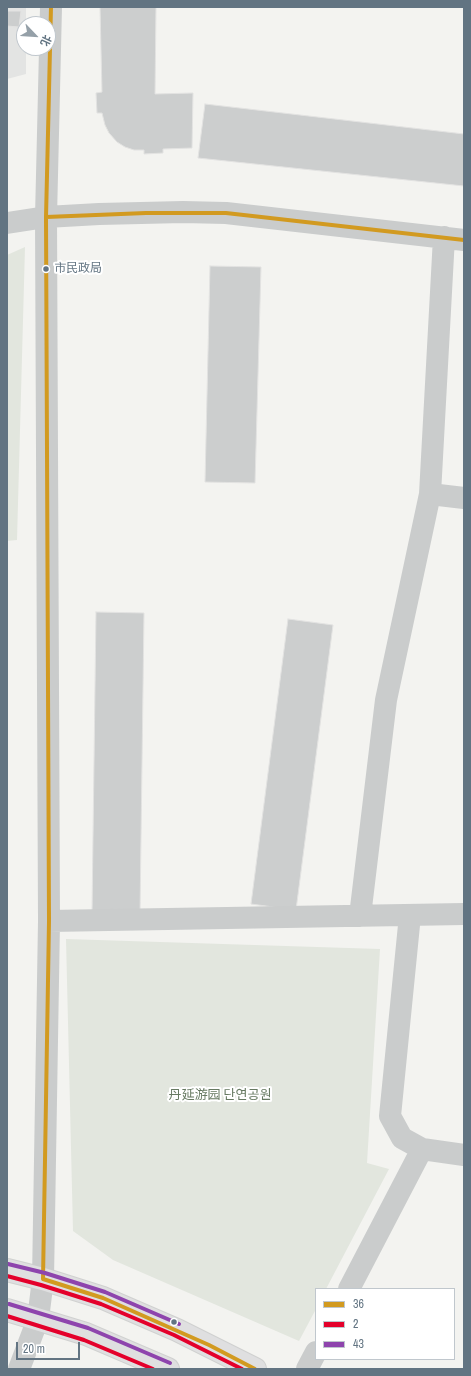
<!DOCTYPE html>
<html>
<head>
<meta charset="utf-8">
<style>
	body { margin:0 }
	#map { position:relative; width:471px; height:1376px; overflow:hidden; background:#f3f3f0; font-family:"Archivo Narrow","Noto Sans SC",sans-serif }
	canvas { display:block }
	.frame { position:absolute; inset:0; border:8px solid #627482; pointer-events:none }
	.legend { position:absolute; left:315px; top:1288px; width:140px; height:72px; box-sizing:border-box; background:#fff; border:1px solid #c0c7cd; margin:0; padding:5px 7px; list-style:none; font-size:12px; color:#627482 }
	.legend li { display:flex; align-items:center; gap:8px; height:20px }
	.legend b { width:20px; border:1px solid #c0c7cd }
	.north { position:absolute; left:16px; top:16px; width:40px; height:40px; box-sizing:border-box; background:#fff; border:1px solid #c0c7cd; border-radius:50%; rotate:115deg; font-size:11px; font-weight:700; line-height:16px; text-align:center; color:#627482 }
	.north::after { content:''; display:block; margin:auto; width:14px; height:18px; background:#95a0a8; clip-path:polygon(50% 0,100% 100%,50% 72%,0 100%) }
	.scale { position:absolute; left:16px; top:1342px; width:64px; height:18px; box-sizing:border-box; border:2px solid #627482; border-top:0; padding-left:5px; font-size:12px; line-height:14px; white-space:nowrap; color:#627482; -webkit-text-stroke:3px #fff; paint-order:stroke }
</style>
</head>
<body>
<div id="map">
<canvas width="471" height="1376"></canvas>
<div class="frame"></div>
<ul class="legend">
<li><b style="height:5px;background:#d29a20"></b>36</li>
<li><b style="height:5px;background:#e4002b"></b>2</li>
<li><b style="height:5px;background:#8e44ad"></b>43</li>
</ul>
<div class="north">北</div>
<div class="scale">20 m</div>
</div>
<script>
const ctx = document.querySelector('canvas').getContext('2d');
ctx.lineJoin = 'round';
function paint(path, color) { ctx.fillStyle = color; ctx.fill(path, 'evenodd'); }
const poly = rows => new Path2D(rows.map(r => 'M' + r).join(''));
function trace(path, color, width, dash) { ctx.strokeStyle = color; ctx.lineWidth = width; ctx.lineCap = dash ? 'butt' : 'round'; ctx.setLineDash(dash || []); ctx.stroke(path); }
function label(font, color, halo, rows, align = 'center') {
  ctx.font = font + ' "Archivo Narrow","Noto Sans SC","Noto Sans KR",sans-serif'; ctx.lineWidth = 4; ctx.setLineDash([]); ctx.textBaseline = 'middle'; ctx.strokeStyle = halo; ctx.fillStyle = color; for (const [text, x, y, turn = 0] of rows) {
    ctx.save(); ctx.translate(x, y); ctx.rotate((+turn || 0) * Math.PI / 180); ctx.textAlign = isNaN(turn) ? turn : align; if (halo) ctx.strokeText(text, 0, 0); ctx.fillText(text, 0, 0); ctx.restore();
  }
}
paint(poly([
	[7,7,26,7,26,24,24,24,24,48,26,48,26,74,7,79]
]), '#e3e4e3');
paint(poly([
	[25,247,17,540,7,541,7,255],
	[66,939,380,949,367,1163,389,1169,326,1289,316,1289,316,1309,299,1341,113,1260,73,1231]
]), '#e2e6de');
const building = poly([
	[100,7,156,7,155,94,193,93,192,148,163,149,163,153,144,154,144,150,134,150,125,147,117,142,109,133,105,125,102,113,97,113,96,93,102,92,100,7],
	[7,11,21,11,19,27,7,26,7,11],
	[205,104,464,134,464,186,198,158,205,104],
	[210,266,261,267,255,483,205,482,210,266],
	[96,612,144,613,140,913,92,912,96,612],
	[288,619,333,625,296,910,251,904,288,619]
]);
paint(building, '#cccece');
trace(building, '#e2e2e1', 1);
const major = poly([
	[7,1270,43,1279,103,1298,177,1330,255,1369],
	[7,1310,86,1334,168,1369]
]);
trace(major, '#d0d1d0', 24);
trace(poly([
	[7,223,46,217,99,214,183,212,226,213,464,240],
	[430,494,464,498],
	[410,915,390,1116,402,1138,422,1149,464,1155],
	[360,916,386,700,430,494,444,237],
	[49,921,464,914],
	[349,1289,422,1149],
	[19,1369,38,1319,43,1279,49,921,46,217,51,7],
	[307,1369,316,1352]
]), '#cacccc', 22);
trace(major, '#dfdfe0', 22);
trace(poly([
	[51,7,46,217,49,921,43,1279,103,1298,209,1345,255,1369],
	[46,217,146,213,226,213,464,240]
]), '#d29a20', 4);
trace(poly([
	[7,1276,41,1285,101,1304,174,1335,242,1369],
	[7,1316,84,1340,153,1369]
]), '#e4002b', 4);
trace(poly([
	[8,1264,45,1273,105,1292,179,1324],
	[9,1304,88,1328,170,1363]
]), '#8e44ad', 4);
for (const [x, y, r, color] of [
	[46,269,3.5,"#627482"],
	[174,1322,3.5,"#627482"]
]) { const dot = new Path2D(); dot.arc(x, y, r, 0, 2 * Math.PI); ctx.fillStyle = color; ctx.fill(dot); trace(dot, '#fff', 1.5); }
label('12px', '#627482', '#fff', [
	["市民政局",54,269]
], 'left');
label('13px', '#667961', '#fff', [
	["丹延游园 단연공원",220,1096]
]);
</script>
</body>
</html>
